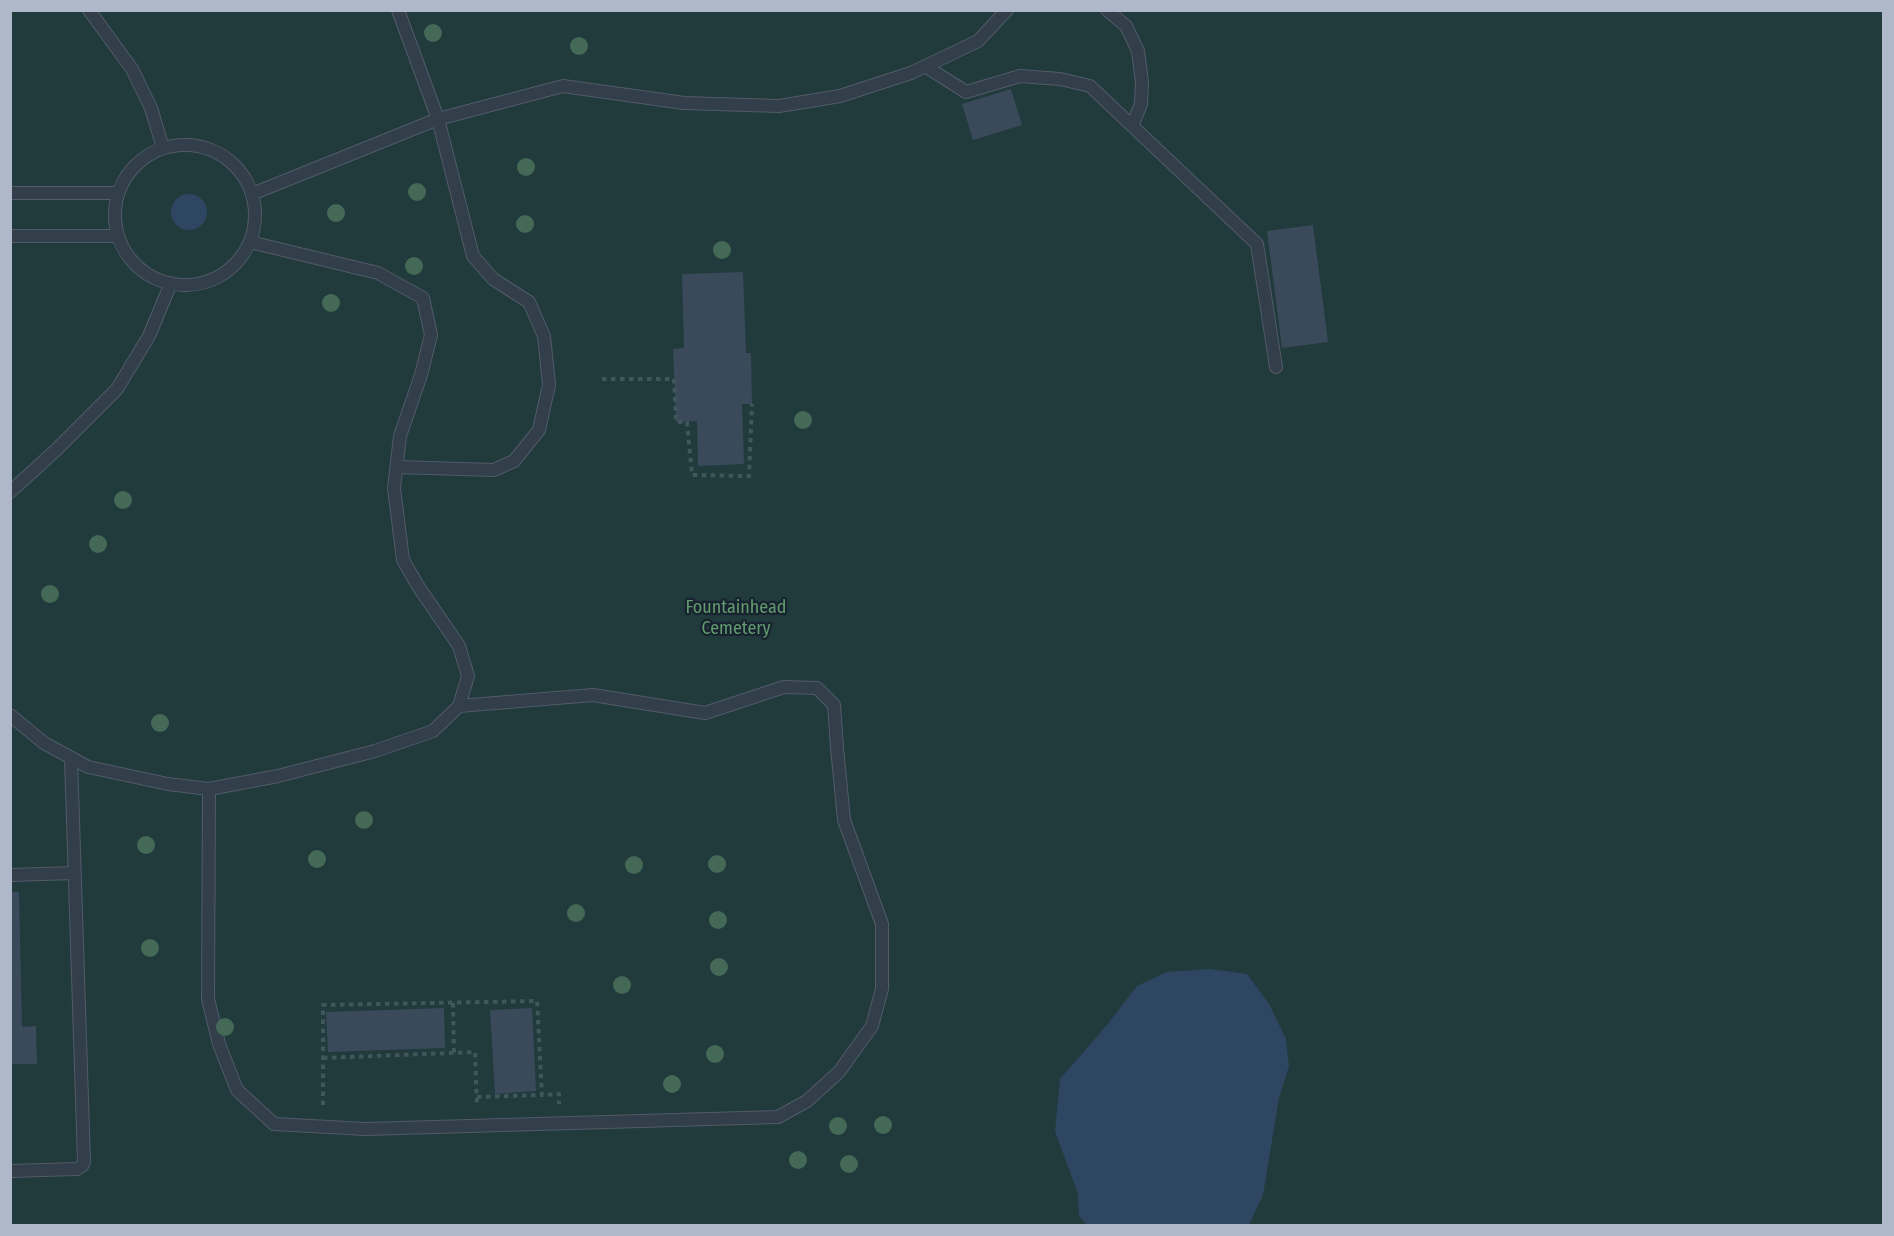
<!DOCTYPE html>
<html>
<head>
<meta charset="utf-8">
<style>
	body { margin:0 }
	#map { position:relative; width:1894px; height:1236px; overflow:hidden; background:#1f2c3b; font-family:"Fira Sans Condensed",sans-serif }
	canvas { display:block }
	.frame { position:absolute; inset:0; border:12px solid #aeb8c8; pointer-events:none }
</style>
</head>
<body>
<div id="map">
<canvas width="1894" height="1236"></canvas>
<div class="frame"></div>
</div>
<script>
const ctx = document.querySelector('canvas').getContext('2d');
ctx.lineJoin = 'round';
function paint(path, color) { ctx.fillStyle = color; ctx.fill(path, 'evenodd'); }
const poly = rows => new Path2D(rows.map(r => 'M' + r).join(''));
function trace(path, color, width, dash) { ctx.strokeStyle = color; ctx.lineWidth = width; ctx.lineCap = dash ? 'butt' : 'round'; ctx.setLineDash(dash || []); ctx.stroke(path); }
function label(font, color, halo, rows, align = 'center') {
  ctx.font = font + ' "Fira Sans Condensed",sans-serif'; ctx.lineWidth = 4.5; ctx.setLineDash([]); ctx.textBaseline = 'middle'; ctx.strokeStyle = halo; ctx.fillStyle = color; for (const [text, x, y, turn = 0] of rows) {
    ctx.save(); ctx.translate(x, y); ctx.rotate((+turn || 0) * Math.PI / 180); ctx.textAlign = isNaN(turn) ? turn : align; if (halo) ctx.strokeText(text, 0, 0); ctx.fillText(text, 0, 0); ctx.restore();
  }
}
paint(poly([
	[10,11,1883,11,1883,1225,11,1225]
]), '#213a3c');
paint(poly([
	'171 212a18 18 0 1 1 36 0a18 18 0 1 1-36 0Z',
	[1210,969,1247,974,1269,1004,1286,1039,1289,1066,1279,1098,1263,1195,1249,1225,1087,1225,1079,1216,1078,1194,1055,1131,1060,1079,1107,1025,1137,986,1167,972]
]), '#2f4663');
paint(poly([
	[1011,89,1022,125,973,140,962,104],
	[1313,225,1328,342,1282,348,1267,231],
	[743,272,746,353,751,353,752,404,742,404,744,464,698,466,697,421,676,422,673,349,684,348,682,274],
	[10,892,19,892,22,1027,36,1026,37,1064,10,1064],
	[444,1008,445,1048,328,1052,326,1012],
	[532,1008,536,1091,495,1094,490,1010]
]), '#3a4a5b');
const lane = poly([
	[89,10,132,69,151,108,163,148],
	[1107,10,1126,26,1138,51,1142,82,1141,104,1132,126],
	[925,66,966,92,1020,76,1060,79,1090,86,1257,244,1276,367],
	'115 215a70 70 0 1 1 140 0a70 70 0 1 1-140 0Z',
	[10,193,118,193],
	[252,194,438,119,563,86,684,103,779,106,840,96,911,73,978,41,1007,10],
	[10,236,118,236],
	[397,467,494,470,514,461,539,430,549,385,544,336,529,302,493,279,473,256,438,119,398,10],
	[10,492,56,450,117,389,149,336,171,283],
	[10,715,44,743,88,767,168,784,209,789,278,776,375,751,433,731,459,706,468,676,459,646,418,586,403,560,394,488,400,436,421,375,431,335,423,298,378,273,250,242],
	[209,789,208,999,219,1044,237,1090,274,1124,366,1129,778,1117,807,1101,839,1072,872,1026,882,989,882,924,844,820,837,748,834,705,817,688,784,687,705,713,593,695,459,706],
	[10,875,75,873],
	[10,1171,77,1169,82,1166,84,1162,71,758]
]);
trace(lane, '#515b69', 14);
trace(poly([
	[602,379,674,379,676,422,687,422,692,475,749,476,752,404],
	[453,1003,454,1053],
	[323,1058,475,1052,477,1106],
	[477,1097,542,1095],
	[323,1105,323,1005,537,1001,542,1095,559,1094,559,1104]
]), '#3f575a', 4, [4.5, 4.5]);
trace(lane, '#333e4b', 12);
ctx.fillStyle = '#446957';
for (const [x, y] of [
	[433,33],
	[579,46],
	[526,167],
	[417,192],
	[336,213],
	[525,224],
	[722,250],
	[414,266],
	[331,303],
	[803,420],
	[123,500],
	[98,544],
	[50,594],
	[160,723],
	[364,820],
	[146,845],
	[317,859],
	[717,864],
	[634,865],
	[576,913],
	[718,920],
	[150,948],
	[719,967],
	[622,985],
	[225,1027],
	[715,1054],
	[672,1084],
	[883,1125],
	[838,1126],
	[798,1160],
	[849,1164]
]) { ctx.beginPath(); ctx.arc(x, y, 9, 0, 2 * Math.PI); ctx.fill(); }
label('18px', '#629b6e', '#182330', [
	["Fountainhead",736,608],
	["Cemetery",736,629]
]);
</script>
</body>
</html>
